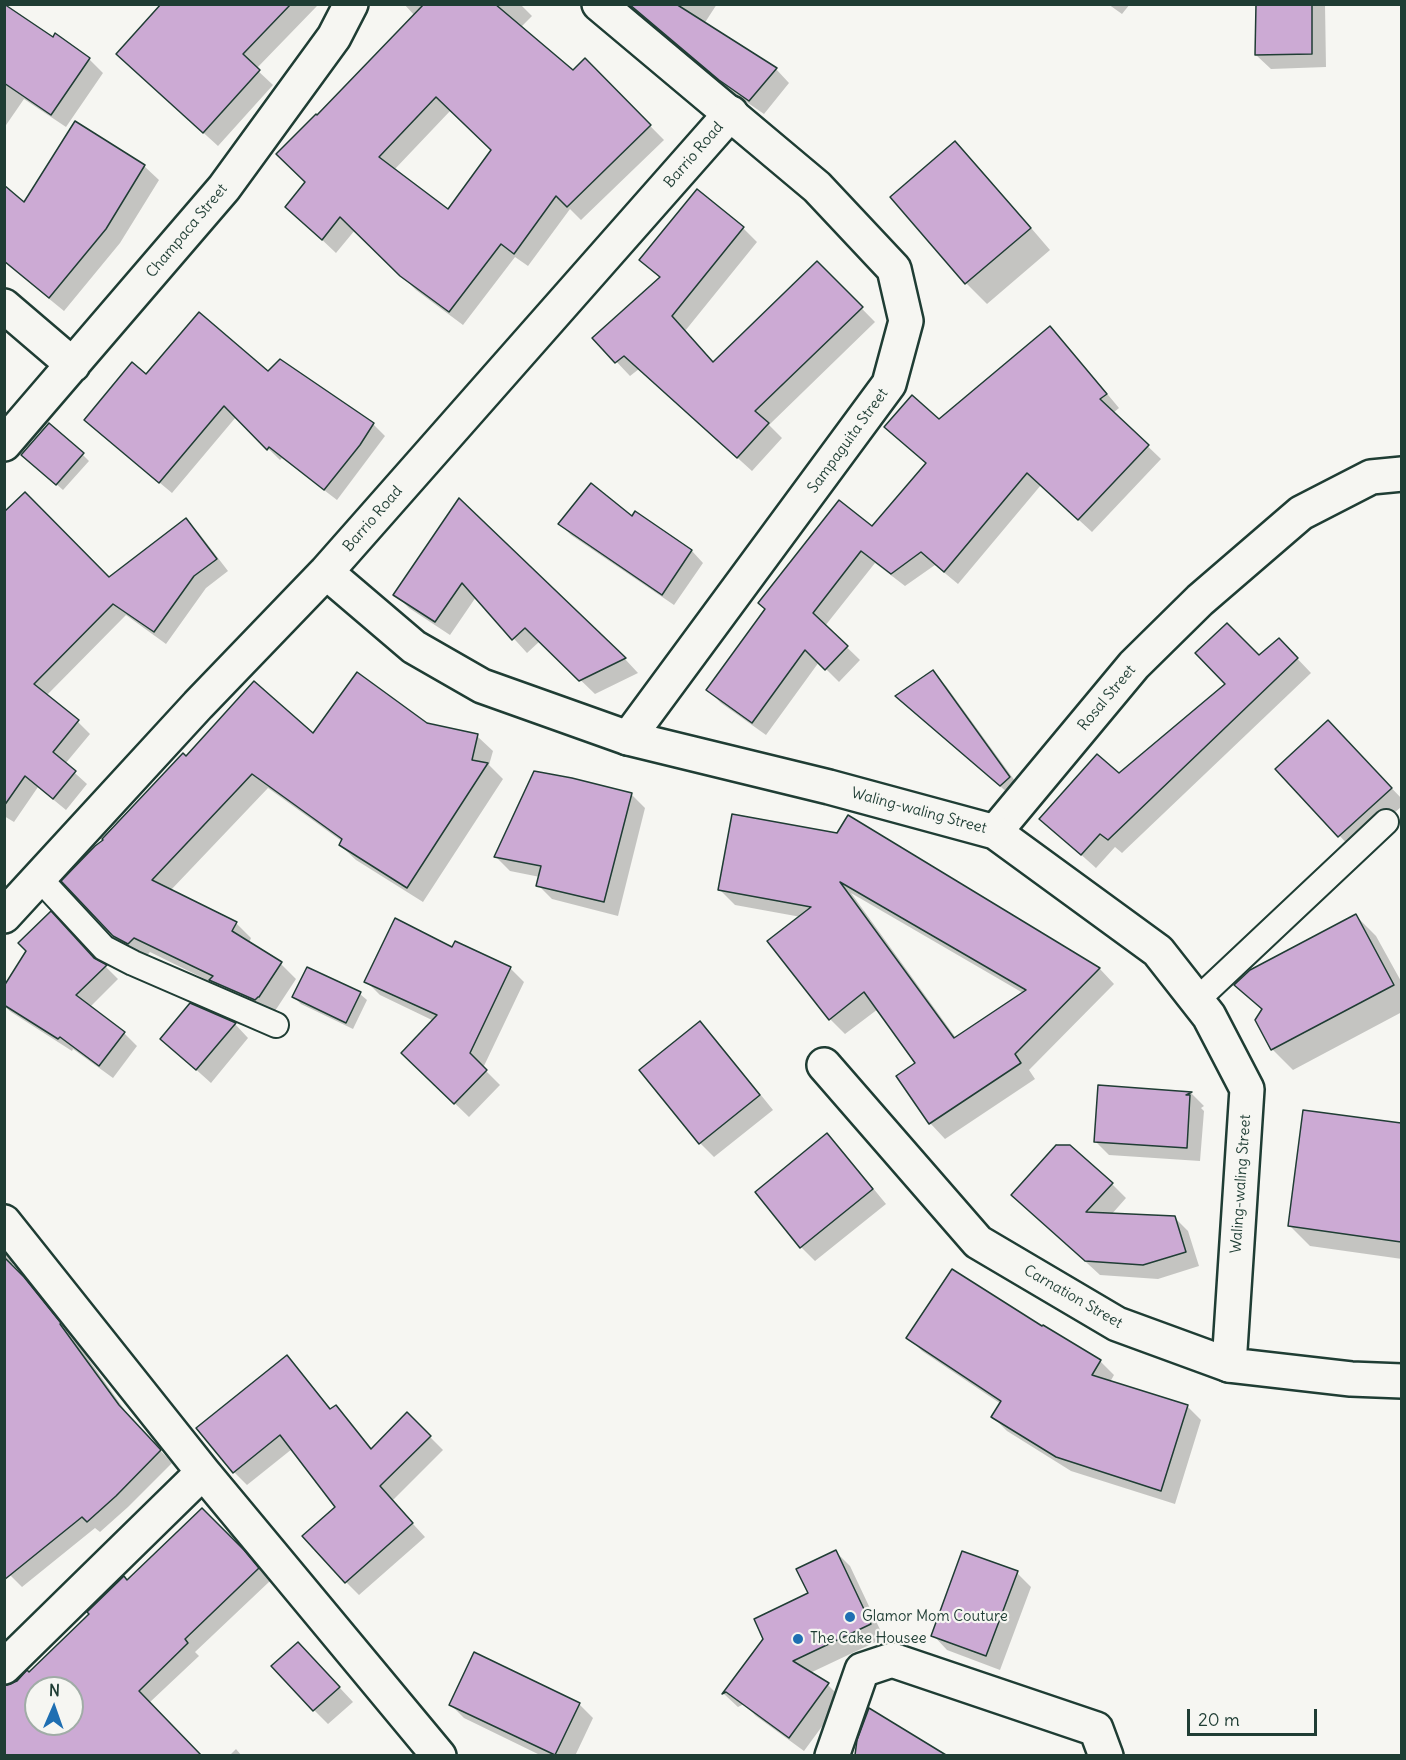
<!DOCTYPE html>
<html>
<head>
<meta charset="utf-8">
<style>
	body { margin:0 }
	#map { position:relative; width:1406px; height:1760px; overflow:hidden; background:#f6f6f2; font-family:Delius,sans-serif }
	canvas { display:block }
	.frame { position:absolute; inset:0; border:6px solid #1f3d34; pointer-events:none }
	.north { position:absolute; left:24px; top:1676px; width:60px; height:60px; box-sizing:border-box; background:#f6f6f2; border:2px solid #a0aca6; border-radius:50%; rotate:2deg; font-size:16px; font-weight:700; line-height:24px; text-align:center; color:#1f3d34 }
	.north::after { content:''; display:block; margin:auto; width:21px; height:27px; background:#1f6fb2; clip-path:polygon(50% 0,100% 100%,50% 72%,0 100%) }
	.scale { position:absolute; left:1187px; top:1709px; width:130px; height:27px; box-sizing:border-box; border:3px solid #1f3d34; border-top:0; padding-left:8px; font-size:18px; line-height:21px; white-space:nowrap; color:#1f3d34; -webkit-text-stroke:4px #f6f6f2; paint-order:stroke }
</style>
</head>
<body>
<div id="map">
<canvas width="1406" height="1760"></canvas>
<div class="frame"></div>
<div class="north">N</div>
<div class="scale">20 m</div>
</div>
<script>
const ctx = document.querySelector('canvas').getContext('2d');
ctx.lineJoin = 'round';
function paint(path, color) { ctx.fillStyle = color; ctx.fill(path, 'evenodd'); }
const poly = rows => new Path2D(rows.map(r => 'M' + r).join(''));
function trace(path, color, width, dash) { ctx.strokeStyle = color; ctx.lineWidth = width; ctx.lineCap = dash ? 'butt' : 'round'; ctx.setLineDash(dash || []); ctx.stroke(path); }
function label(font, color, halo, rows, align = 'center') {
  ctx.font = font + ' Delius,sans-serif'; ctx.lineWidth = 4.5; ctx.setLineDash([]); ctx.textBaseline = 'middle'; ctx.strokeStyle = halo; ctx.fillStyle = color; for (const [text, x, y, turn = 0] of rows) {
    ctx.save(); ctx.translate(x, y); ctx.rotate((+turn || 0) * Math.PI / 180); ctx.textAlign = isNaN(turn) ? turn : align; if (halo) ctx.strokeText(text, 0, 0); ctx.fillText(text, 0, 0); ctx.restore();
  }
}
paint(poly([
	[163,4,315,4,317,6,256,69,273,85,218,146,132,68],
	[404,4,520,4,532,16,520,28,573,72,585,60,664,140,581,220,570,209,528,266,515,257,463,325,416,290,355,230,336,253,301,220,316,117,415,16],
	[451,110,493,150,449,211,394,170],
	[628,4,717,4,704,24,776,69,789,83,764,114,735,94],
	[1108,4,1130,4,1122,14],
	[1257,4,1325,4,1326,67,1271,69,1256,55],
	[4,6,53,39,89,59,103,73,66,127,24,99,4,128],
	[955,143,976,164,1050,250,987,304,966,283,892,197],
	[144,166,159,180,120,243,64,311,4,262,4,187,25,204],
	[697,191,743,228,757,242,685,331,714,363,817,263,875,322,769,425,782,438,752,471,639,369,630,376,594,338,661,279,641,260],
	[1063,341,1119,408,1113,413,1161,459,1092,532,1041,485,958,584,935,565,905,586,875,563,825,626,860,660,839,682,819,662,766,735,721,703,708,690,872,528,927,464,886,427,939,421],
	[281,361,373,424,385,436,337,500,282,458,280,460,236,417,172,493,98,431,146,376,269,374],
	[82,454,89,461,63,490,30,461],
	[459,501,625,659,638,673,595,694,540,641,527,653,476,597,450,635,409,608,395,594],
	[635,513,692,551,703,563,674,605,571,535,560,524,632,518],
	[4,514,109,579,185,520,198,532,228,571,206,588,166,644,126,615,46,696,78,722,90,734,65,764,87,784,66,810,38,787,14,822,4,816],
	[1293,654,1311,673,1122,853,1115,847,1096,868,1041,819,1119,775,1259,657],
	[932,672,946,686,1023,792,1015,799,911,710,897,696],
	[426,725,477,736,493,751,489,765,503,779,423,902,356,860,340,845,343,842,268,788,170,891,236,923,251,938,249,943,281,964,296,979,275,1011,273,1011,270,1014,226,995,213,983,150,952,144,959,130,951,114,935,186,758,313,735],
	[1342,736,1402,799,1402,806,1353,850,1277,769],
	[631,794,645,808,618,916,552,899,538,885,540,877,510,871,496,857],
	[849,818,1100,969,1114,984,1029,1070,1035,1079,945,1139,930,1123,918,1064,878,1009,845,1034,830,1019,801,917,735,905,719,889,838,835],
	[851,893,1023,993,956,1038],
	[1356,916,1376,936,1402,983,1402,1012,1293,1070,1272,1049,1263,1011,1236,985],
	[453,949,510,968,524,982,483,1068,500,1085,469,1117,417,1067,434,1021,380,995,366,981],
	[95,960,106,967,118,979,90,1007,124,1033,137,1046,113,1078,73,1049,72,1051,11,1012,4,1006,4,989],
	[360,994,367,1000,353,1029,301,1004,294,997],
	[700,1023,714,1037,773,1110,714,1157,700,1143,641,1070],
	[235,1024,248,1038,211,1083,162,1039],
	[1099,1087,1191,1093,1204,1106,1201,1108,1204,1111,1200,1161,1109,1155,1095,1141],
	[1305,1112,1402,1124,1402,1259,1310,1246,1289,1225],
	[827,1135,841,1149,886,1204,815,1261,801,1247],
	[1112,1184,1126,1198,1111,1215,1174,1217,1188,1231,1199,1266,1158,1279,1100,1275,1013,1195],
	[4,1252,14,1263,11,1265,36,1291,72,1336,131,1419,172,1463,128,1507,100,1532,95,1528,22,1587,4,1569],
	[908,1337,1100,1361,1114,1375,1110,1382,1187,1406,1201,1420,1175,1504,1071,1471,1007,1431,993,1417,1001,1404,922,1351],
	[287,1358,300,1371,332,1410,336,1407,349,1420,372,1449,407,1414,443,1450,392,1501,425,1537,359,1595,346,1582,337,1507,292,1449,247,1485,234,1472],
	[836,1552,850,1566,884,1638,810,1673,828,1685,842,1699,804,1751,756,1716,744,1704,738,1707,724,1694,765,1639,810,1594],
	[255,1564,270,1581,195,1652,199,1656,149,1703,199,1756,4,1756,4,1688,17,1682,29,1674,127,1582],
	[36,1688,72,1688,72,1724,36,1724],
	[1017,1573,1031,1587,1000,1670,947,1650,933,1635],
	[312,1658,353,1702,328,1724,314,1710],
	[450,1704,579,1704,593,1718,575,1756,542,1756,464,1718],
	[859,1741,925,1750,924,1756,856,1756],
	[236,1749,242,1756,229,1756]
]), '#0003');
const building = poly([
	[4,4,53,37,55,33,90,58,51,115,4,83,4,4],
	[161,4,291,4,243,54,260,70,203,133,116,54,161,4],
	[424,4,495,4,573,70,585,58,651,125,567,207,556,196,514,254,501,244,449,312,400,276,340,217,322,240,285,207,305,182,276,154,316,114,317,115,424,4],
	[436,97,491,150,448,209,379,157,436,97],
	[629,4,676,4,777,68,749,101,719,80,629,4],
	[1256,4,1312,4,1312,54,1255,55,1256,4],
	[75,121,145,165,106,229,49,298,4,261,4,185,24,202,75,121],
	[955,141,1031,228,965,284,890,197,955,141],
	[697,189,744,227,672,316,713,362,817,261,863,307,755,411,769,423,737,458,624,356,615,363,592,338,660,277,639,260,697,189],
	[199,312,268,371,280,359,374,423,360,445,324,490,269,447,267,450,224,406,159,483,84,420,132,362,146,374,199,312],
	[1050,326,1107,394,1100,399,1149,445,1078,520,1027,473,944,572,921,552,891,574,861,551,813,613,848,646,825,670,805,650,752,723,706,690,765,609,758,603,839,500,872,526,926,463,884,427,912,395,939,419,1050,326],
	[49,423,84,453,56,485,21,455,49,423],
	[591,483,632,516,635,511,692,550,662,595,558,524,591,483],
	[25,492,109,577,186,518,217,559,194,576,154,632,113,604,34,684,79,720,53,752,76,771,53,799,25,776,4,806,4,512,25,492],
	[459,498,626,658,579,681,525,628,512,640,462,583,435,622,393,595,459,498],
	[1227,623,1259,655,1279,638,1298,658,1108,840,1100,834,1081,855,1039,819,1097,754,1119,773,1225,684,1195,653,1227,623],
	[933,670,1010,777,1000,786,895,696,933,670],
	[357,672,427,723,478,734,472,760,488,763,407,888,339,845,342,839,252,774,237,790,152,880,237,922,232,931,282,962,259,997,258,997,255,1000,209,980,213,976,134,938,128,944,113,936,61,881,95,846,103,840,102,839,183,753,186,756,254,681,313,733,357,672],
	[1328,720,1392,788,1338,837,1275,769,1328,720],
	[534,771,572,778,632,793,604,902,536,886,541,866,494,857,534,771],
	[732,814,837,833,848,815,1100,968,1015,1054,1021,1063,929,1124,896,1076,915,1063,864,992,829,1020,767,941,811,907,718,890,732,814],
	[840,882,1026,990,954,1038,840,882],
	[51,911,94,958,107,965,76,995,125,1032,99,1066,60,1037,58,1039,4,1005,4,986,26,951,18,943,51,911],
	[1356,914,1394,985,1271,1050,1255,1020,1262,1009,1234,985,1250,970,1356,914],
	[395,918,452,947,455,941,511,967,470,1053,487,1070,454,1104,401,1053,437,1015,364,982,395,918],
	[307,967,361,992,346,1023,292,997,307,967],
	[190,1003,236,1023,196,1070,160,1039,190,1003],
	[700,1021,760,1095,699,1144,639,1070,700,1021],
	[1098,1085,1192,1092,1186,1095,1190,1095,1187,1148,1094,1142,1098,1085],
	[1303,1110,1401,1123,1401,1242,1288,1226,1303,1110],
	[827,1133,873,1189,800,1248,755,1192,827,1133],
	[1056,1145,1070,1145,1113,1183,1086,1212,1175,1216,1186,1252,1143,1265,1085,1261,1011,1195,1056,1145],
	[4,1257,24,1277,61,1323,60,1324,119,1405,161,1450,116,1496,87,1522,82,1517,4,1580,4,1257],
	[952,1269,1042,1326,1043,1325,1101,1360,1092,1375,1188,1405,1161,1491,1056,1457,991,1417,1001,1401,906,1338,952,1269],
	[287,1355,330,1409,336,1405,371,1449,407,1412,431,1436,380,1486,413,1523,345,1583,302,1536,335,1507,280,1435,233,1473,196,1428,287,1355],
	[202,1508,244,1550,259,1568,185,1639,188,1643,139,1691,201,1755,4,1755,4,1686,17,1681,27,1670,29,1672,89,1614,87,1612,124,1576,127,1580,202,1508],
	[36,1688,72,1688,72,1724,36,1724,36,1688],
	[836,1550,871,1624,793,1661,829,1683,789,1738,726,1692,722,1694,763,1639,754,1619,808,1593,796,1569,836,1550],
	[962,1551,1018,1571,986,1656,931,1636,962,1551],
	[298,1642,340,1687,313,1711,271,1666,298,1642],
	[474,1652,580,1703,555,1755,449,1705,474,1652],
	[869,1708,946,1755,855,1755,857,1740,869,1708]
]);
paint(building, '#ccaad4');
trace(building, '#1f3d34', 1.5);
const lane = poly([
	[39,878,104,948,133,963,276,1025],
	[1197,1000,1386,822]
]);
const street = poly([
	[599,4,817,187,894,269,906,321,889,384,628,738],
	[4,306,73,365],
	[4,444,224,188,334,37,351,4],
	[995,832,1134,665,1200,600,1301,513,1371,477,1402,474],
	[824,1065,978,1242,1117,1324,1229,1365],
	[4,1222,203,1472,439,1756],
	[4,1667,203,1472],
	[832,1756,862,1670,892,1660,1096,1729,1106,1756]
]);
const secondary = poly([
	[326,572,414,647,482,686,628,738,829,787,995,832,1158,951,1209,1016,1247,1089,1229,1365,1351,1379,1402,1381],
	[4,916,198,705,326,572,731,113]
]);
trace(lane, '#1f3d34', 28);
trace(street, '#1f3d34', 38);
trace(secondary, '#1f3d34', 38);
trace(lane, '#f6f6f2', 24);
trace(street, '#f6f6f2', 33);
trace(secondary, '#f6f6f2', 33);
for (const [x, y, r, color] of [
	[850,1617,6,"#1f6fb2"],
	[798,1639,6,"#1f6fb2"]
]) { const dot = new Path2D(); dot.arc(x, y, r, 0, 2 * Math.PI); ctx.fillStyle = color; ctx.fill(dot); trace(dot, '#f6f6f2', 2); }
label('15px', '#1f3d34', '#f6f6f2', [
	["Barrio Road",694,155,-49],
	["Champaca Street",187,231,-50],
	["Sampaguita Street",848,441,-54],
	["Barrio Road",373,519,-49],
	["Rosal Street",1107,698,-50],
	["Waling-waling Street",919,811,15],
	["Waling-waling Street",1241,1184,-86],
	["Carnation Street",1073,1297,30]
]);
label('15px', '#1f3d34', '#f6f6f2', [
	["Glamor Mom Couture",862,1617],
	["The Cake Housee",810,1639]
], 'left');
</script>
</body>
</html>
